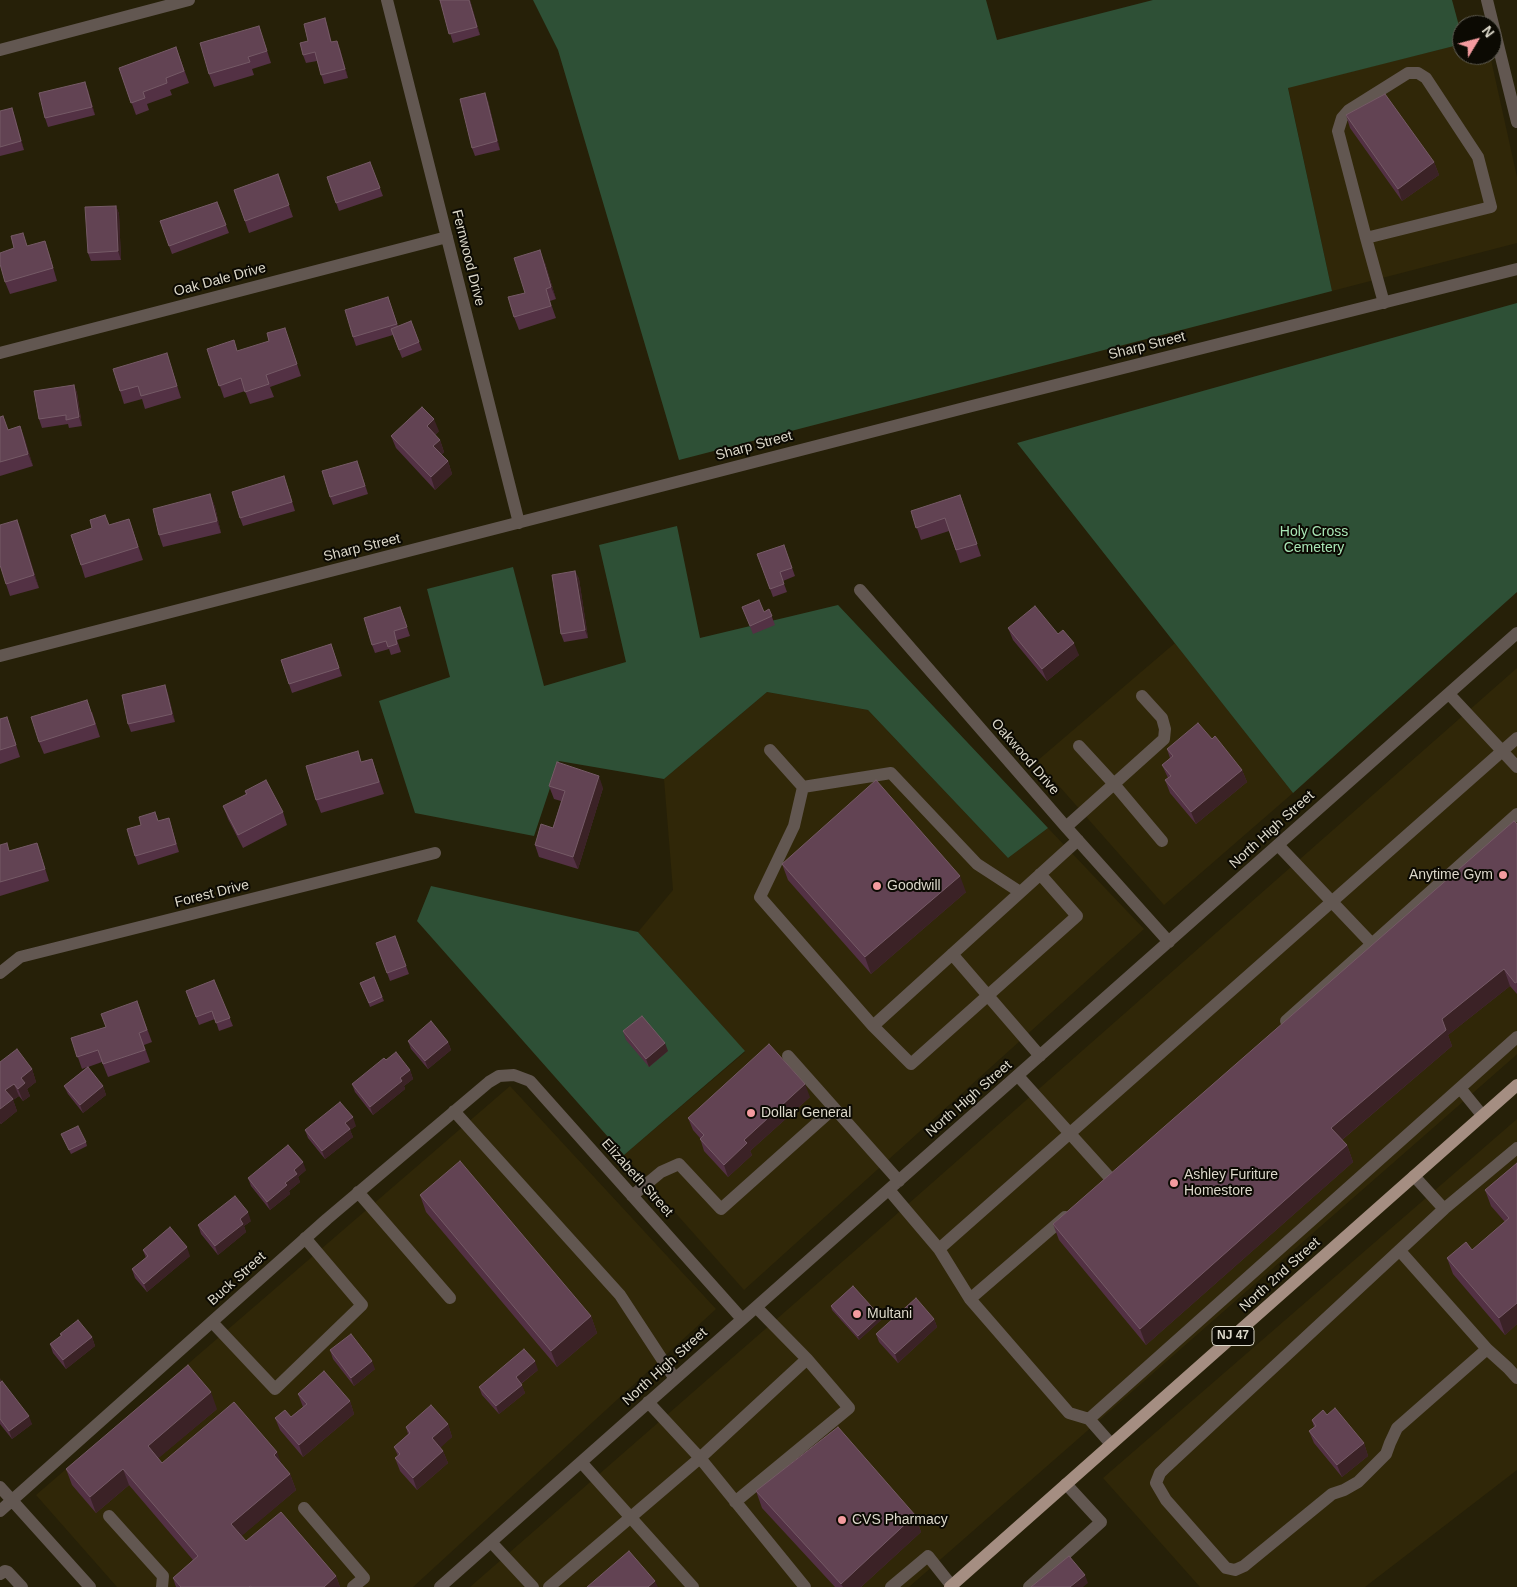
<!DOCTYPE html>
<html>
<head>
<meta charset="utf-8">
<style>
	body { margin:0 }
	#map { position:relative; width:1517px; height:1587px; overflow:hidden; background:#262008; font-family:Arial,sans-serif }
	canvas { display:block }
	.north { position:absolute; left:1452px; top:15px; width:50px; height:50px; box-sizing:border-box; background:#0c0a03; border:1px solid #605d53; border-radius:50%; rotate:53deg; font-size:14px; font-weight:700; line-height:20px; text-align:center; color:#ddd9cb }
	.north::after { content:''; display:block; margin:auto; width:18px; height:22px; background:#f49b9f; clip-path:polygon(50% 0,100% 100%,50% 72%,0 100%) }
</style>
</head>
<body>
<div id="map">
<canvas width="1517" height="1587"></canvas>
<div class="north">N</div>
</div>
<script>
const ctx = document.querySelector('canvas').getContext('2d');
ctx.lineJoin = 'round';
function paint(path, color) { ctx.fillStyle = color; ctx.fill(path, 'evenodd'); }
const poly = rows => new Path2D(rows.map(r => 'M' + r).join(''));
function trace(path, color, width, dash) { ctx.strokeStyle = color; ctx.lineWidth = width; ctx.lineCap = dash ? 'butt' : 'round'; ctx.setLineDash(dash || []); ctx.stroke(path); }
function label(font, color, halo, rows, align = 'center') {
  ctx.font = font + ' Arial,sans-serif'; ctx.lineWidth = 4; ctx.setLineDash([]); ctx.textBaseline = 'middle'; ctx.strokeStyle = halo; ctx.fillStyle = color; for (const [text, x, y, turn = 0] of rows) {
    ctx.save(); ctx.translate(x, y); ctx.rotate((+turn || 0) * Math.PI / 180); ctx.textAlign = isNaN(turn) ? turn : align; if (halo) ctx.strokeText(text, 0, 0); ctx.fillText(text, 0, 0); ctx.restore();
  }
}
paint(poly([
	[1462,44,1462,55,1490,55,1517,177,1517,243,1332,291,1288,87],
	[1175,643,1293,793,1164,905,1037,761],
	[1517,668,1517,1054,1514,1057,909,1587,470,1587,882,1227],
	[767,692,868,710,1008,858,1048,828,1144,929,744,1290,624,1155,745,1052,638,932,673,890,664,779],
	[510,1086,716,1309,413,1587,117,1587,36,1495],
	[1517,1119,1517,1470,1365,1587,1200,1587,1103,1478]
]), '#302708');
paint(poly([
	[533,0,986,0,997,40,1153,0,1452,0,1462,37,1462,44,1288,88,1332,291,679,460,558,50],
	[1517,303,1517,592,1293,793,1017,443],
	[677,526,700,638,838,605,1048,828,1008,858,868,710,767,692,664,779,559,761,534,836,415,813,379,701,450,677,427,589,513,567,544,686,626,662,599,545],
	[431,886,638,932,745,1051,624,1155,417,921]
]), '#2e5036');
trace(poly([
	[387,0,519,523],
	[1487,0,1517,122],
	[0,50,189,0],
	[1366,238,1491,207,1478,157,1426,78,1418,73,1408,73,1349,110,1342,118,1338,131,1366,238,1384,303],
	[0,353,447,237],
	[860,590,1066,827,1169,942],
	[0,656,968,407,1517,269],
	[1449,694,1517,767],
	[1079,746,1114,784,1162,841],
	[770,750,803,787],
	[1066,827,1164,739,1165,729,1162,718,1142,696],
	[1278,845,1372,944],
	[1020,892,977,864,891,773,803,787,794,826,760,897,873,1026,1078,840],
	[952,954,1040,1056],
	[0,973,20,957,435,853],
	[1286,1021,1517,814],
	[873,1026,911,1064,1077,916,1040,874],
	[788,1056,899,1181],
	[1018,1076,1110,1178],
	[1460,1088,1482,1115],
	[454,1111,620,1295,675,1379],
	[1414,1176,1444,1209,1517,1148],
	[889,1190,939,1249,970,1299,1069,1413,1089,1419,1111,1444],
	[358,1192,450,1298],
	[632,1196,661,1172,679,1164,721,1209,834,1108],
	[1444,1209,1166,1467,1160,1473,1156,1483,1166,1500,1226,1568,1235,1570,1244,1566,1332,1494,1344,1490,1358,1482,1386,1454,1390,1443,1397,1428,1487,1349,1508,1368,1517,1378],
	[939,1249,1517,738],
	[1400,1251,1487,1349],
	[970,1299,1065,1217],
	[756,1307,807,1359],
	[212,1322,275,1389,362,1305,305,1238],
	[648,1402,700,1458,807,1359,849,1408,735,1502],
	[1089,1419,1517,1037],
	[581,1462,693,1587],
	[0,1487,90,1587],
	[304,1508,364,1578,353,1587],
	[0,1511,327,1219,489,1082,499,1076,514,1075,530,1081,742,1319],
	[109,1516,163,1576,162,1587],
	[491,1542,533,1587],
	[0,1574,5,1571,8,1572,22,1587],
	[440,1587,1517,633],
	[549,1587,700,1458,805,1587],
	[891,1587,928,1556,951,1585],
	[1029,1587,1101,1522,1066,1484]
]), '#625751', 12);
trace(poly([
	[950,1587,1517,1085]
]), '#a58e82', 12);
paint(poly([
	[440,0,470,0,480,35,453,43],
	[325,18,331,42,340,49,348,78,324,84,317,61,306,63,303,55,308,41],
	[259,26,271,63,252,69,254,75,214,87,209,74],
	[176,47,189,83,170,90,172,95,147,104,149,110,136,115,119,68],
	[88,90,95,115,48,127,45,118],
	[488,101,500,150,475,156,472,148],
	[12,108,24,150,0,156,0,111],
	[1346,115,1434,162,1439,175,1402,201,1350,128],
	[370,162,383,196,339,211,327,177],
	[278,174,293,217,249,233,234,190],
	[217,202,229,233,172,254,160,221],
	[116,206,119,214,121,260,91,261,88,253],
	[49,253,57,281,10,294,5,282],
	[545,263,556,299,550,301,556,318,519,330,514,317,525,293],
	[388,297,398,326,411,321,422,350,402,358,393,335,356,346,353,337],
	[289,340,301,376,270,387,274,397,250,404,245,391,224,398,207,349,238,351],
	[171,366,181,398,145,409,142,399,124,404,120,391],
	[74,385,77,393,82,426,69,428,68,424,42,428,39,419],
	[0,417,8,430,20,426,33,466,0,476],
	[439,431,435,435,440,440,444,452,441,455,448,461,452,474,435,490,396,448,391,436],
	[360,469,368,494,333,505,330,497],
	[287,485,295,511,243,526,240,518],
	[210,494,215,507,221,533,163,547,159,535],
	[960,495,981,556,960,563,949,531,921,540,911,511],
	[129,519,143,560,85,578,81,565,109,525],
	[17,520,39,588,10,596,6,584],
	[784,545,795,576,783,581,787,592,773,597,757,554],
	[575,571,579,579,588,638,564,642,561,634],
	[742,607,764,612,769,609,775,625,753,634],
	[403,615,410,636,397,640,401,652,391,655,389,649,375,653,372,645],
	[1008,628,1058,634,1079,655,1047,681,1013,640],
	[331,644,342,676,292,693,281,660],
	[165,685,168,694,175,722,131,732,128,724],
	[92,712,100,737,44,754,39,742],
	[7,717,20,757,0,764,0,719],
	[1212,739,1242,770,1247,782,1196,824,1170,793,1165,780,1168,778,1162,765,1170,758,1167,749],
	[372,759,384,794,321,813,316,800,362,762],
	[549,786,603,788,578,869,539,857,535,845,553,828,561,801,554,799],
	[245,791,283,812,287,825,243,848,228,819,223,806,246,795],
	[169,818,179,852,138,865,135,856,158,821],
	[1517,824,1517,994,1510,986,1448,1035,1452,1046,1342,1140,1347,1145,1353,1162,1146,1345,1059,1240,1053,1224],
	[37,843,49,881,0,896,0,845,10,851],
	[782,864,966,892,871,974,788,880],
	[395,936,409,974,390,981,376,943],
	[374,977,384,1001,370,1007,362,987],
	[214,980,233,1026,219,1031,215,1019,199,1025,186,991],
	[137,1001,152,1042,144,1045,150,1062,108,1077,102,1062,88,1067,103,1086,106,1095,83,1113,68,1094,64,1086,87,1067,82,1069,71,1038,106,1027],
	[623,1031,668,1051,649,1067,626,1040],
	[408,1041,448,1042,451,1050,428,1069,411,1049],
	[386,1060,410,1070,413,1079,404,1086,405,1089,373,1115,355,1092,352,1084],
	[0,1062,32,1069,36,1082,27,1089,30,1096,23,1101,19,1096,13,1100,17,1111,1,1124,0,1123],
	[810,1097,750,1151,752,1155,728,1177,704,1151,700,1138,693,1130,688,1118],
	[356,1126,350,1130,353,1137,325,1159,308,1138,305,1130],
	[61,1134,86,1142,87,1146,71,1154],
	[1517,1163,1517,1324,1505,1335,1453,1274,1447,1258,1472,1250,1505,1222,1491,1206,1485,1190],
	[306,1170,298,1177,300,1182,289,1191,290,1194,270,1210,251,1186,248,1178],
	[420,1195,591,1316,597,1333,557,1367,426,1212],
	[251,1221,244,1226,246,1232,218,1255,201,1234,198,1225],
	[143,1250,190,1256,147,1292,135,1278,132,1269,146,1258],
	[831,1306,881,1320,859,1340,832,1310],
	[934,1319,937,1327,898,1363,879,1342,876,1334],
	[60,1334,92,1337,95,1346,66,1369,53,1353,50,1344,61,1336],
	[330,1350,375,1369,354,1386,333,1359],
	[538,1370,521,1384,525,1393,499,1414,482,1395,479,1387],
	[0,1378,1,1382,32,1424,12,1439,0,1424],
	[298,1394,350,1401,354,1414,303,1457,280,1430,275,1418,291,1417,303,1407],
	[217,1409,158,1458,162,1463,282,1464,290,1474,296,1490,241,1536,246,1541,336,1576,340,1587,176,1587,173,1578,193,1560,129,1485,96,1513,72,1485,66,1469],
	[1327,1415,1364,1443,1368,1456,1342,1477,1314,1443,1309,1431,1314,1427,1312,1420],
	[448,1424,452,1437,440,1447,443,1451,448,1463,417,1490,400,1471,395,1458,398,1456,394,1447,408,1434,406,1427],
	[756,1491,915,1515,921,1532,861,1587,835,1587,762,1508]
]), '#533144');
paint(poly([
	[469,0,470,0,480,35,477,27],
	[325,18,328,27,334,51,331,42],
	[337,41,340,49,348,78,345,69],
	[85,82,88,90,95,115,92,107],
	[485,93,488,101,500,150,497,141],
	[12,108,15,116,24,150,21,141],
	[1434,162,1439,175,1402,201,1398,189],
	[116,206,119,214,121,260,118,251],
	[540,250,545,263,556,299,551,287],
	[74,385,77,393,82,426,79,417],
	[434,419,439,431,431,438,427,426],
	[20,426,25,439,33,466,28,454],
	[440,440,444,452,437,458,433,446],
	[448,461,452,474,435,490,431,477],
	[210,494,215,507,221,533,217,521],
	[17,520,22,532,39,588,34,575],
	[575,571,579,579,588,638,585,630],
	[1074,643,1079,655,1047,681,1042,669],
	[165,685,168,694,175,722,172,714],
	[1242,770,1247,782,1196,824,1191,812],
	[599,776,603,788,578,869,573,857],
	[960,876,966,892,871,974,865,957],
	[1504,969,1510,986,1448,1035,1452,1046,1337,1144,1331,1128,1442,1019],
	[448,1042,451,1050,428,1069,425,1061],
	[665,1043,668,1051,649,1067,646,1059],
	[32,1069,36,1082,27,1089,30,1096,23,1101,18,1089,21,1078],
	[410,1070,413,1079,404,1086,405,1089,373,1115,370,1107,400,1078],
	[14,1084,19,1096,13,1100,17,1111,1,1124,0,1122,0,1109,5,1090],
	[805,1084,810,1097,750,1151,752,1155,728,1177,724,1165,744,1140],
	[103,1086,106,1095,83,1113,80,1105],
	[353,1117,356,1126,350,1130,353,1137,325,1159,322,1151,345,1123],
	[1347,1145,1353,1162,1146,1345,1140,1329],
	[303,1162,306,1170,298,1177,300,1182,289,1191,290,1194,270,1210,267,1202,285,1183,294,1170],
	[248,1212,251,1221,244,1226,246,1232,218,1255,215,1246,240,1219],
	[187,1247,190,1256,147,1292,144,1284],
	[1517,1303,1517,1324,1505,1335,1499,1318],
	[591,1316,597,1333,557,1367,551,1351],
	[880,1316,881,1320,859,1340,858,1336],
	[934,1319,937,1327,898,1363,895,1354],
	[92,1337,95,1346,66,1369,63,1360],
	[372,1361,375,1369,354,1386,351,1378],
	[535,1361,538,1370,519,1385,516,1377],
	[522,1385,525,1393,499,1414,496,1406],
	[211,1392,217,1409,154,1462,148,1446],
	[350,1401,354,1414,303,1457,299,1445],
	[29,1416,32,1424,12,1439,9,1431],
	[448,1424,452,1437,437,1451,432,1438],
	[1364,1443,1368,1456,1342,1477,1337,1465],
	[443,1451,448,1463,417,1490,413,1478],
	[277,1452,283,1468,274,1455],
	[123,1469,129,1485,96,1513,90,1497],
	[290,1474,296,1490,237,1540,231,1524],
	[915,1515,921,1532,861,1587,843,1587,841,1584],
	[1085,1575,1088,1583,1083,1587,1070,1587],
	[336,1576,340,1587,324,1587],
	[655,1581,658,1587,648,1587]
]), '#3b2226');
const building = poly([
	[440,0,469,0,477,27,449,34,440,0],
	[325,18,331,42,337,41,345,69,321,75,315,52,303,55,300,43,308,41,304,24,325,18],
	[259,26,267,51,248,57,250,62,209,74,200,43,259,26],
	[176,47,184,71,166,78,167,83,143,92,145,98,131,103,119,68,176,47],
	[85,82,92,107,45,118,39,93,85,82],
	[485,93,497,141,472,148,460,99,485,93],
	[1385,94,1434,162,1398,189,1346,115,1385,94],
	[12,108,21,141,0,147,0,111,12,108],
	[370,162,380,188,336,203,327,177,370,162],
	[278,174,289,205,245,221,234,190,278,174],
	[217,202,226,225,169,246,160,221,217,202],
	[116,206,118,251,88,253,85,207,116,206],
	[23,233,27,246,45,241,53,268,5,282,0,264,0,253,14,248,11,236,23,233],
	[540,250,551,287,546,289,551,306,514,317,508,297,525,293,514,258,540,250],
	[388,297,397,324,353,337,345,310,388,297],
	[411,321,419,342,399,350,391,329,411,321],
	[285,328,297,364,266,375,269,384,245,392,241,378,219,386,207,349,234,340,237,351,269,341,267,333,285,328],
	[167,353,177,386,141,396,138,386,120,391,113,369,167,353],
	[74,385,79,417,66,420,66,415,39,419,34,391,74,385],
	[422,407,434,419,427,426,440,440,433,446,448,461,431,477,391,436,422,407],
	[3,416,8,430,20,426,28,454,0,462,0,417,3,416],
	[357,461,365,486,330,497,322,471,357,461],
	[284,476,292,502,240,518,232,492,284,476],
	[210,494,217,521,159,535,153,509,210,494],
	[960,495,977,544,956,550,945,518,916,528,911,511,960,495],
	[105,515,109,525,129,519,138,547,81,565,71,535,92,528,90,520,105,515],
	[17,520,34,575,6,584,0,565,0,525,17,520],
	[784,545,792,568,780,572,784,584,770,589,757,554,784,545],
	[575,571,585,630,561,634,552,575,575,571],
	[759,600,764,612,769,609,772,616,750,626,742,607,759,600],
	[1035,606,1058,634,1063,630,1074,643,1042,669,1008,628,1035,606],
	[400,607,407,627,394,631,397,644,388,647,386,641,372,645,364,618,400,607],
	[331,644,339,668,289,684,281,660,331,644],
	[165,685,172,714,128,724,122,695,165,685],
	[87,700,95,724,39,742,31,717,87,700],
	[7,717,16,745,0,750,0,719,7,717],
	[1198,723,1212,739,1215,736,1242,770,1191,812,1165,780,1171,776,1162,765,1173,756,1167,749,1198,723],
	[358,751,361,762,372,759,379,782,316,800,306,766,358,751],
	[557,762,599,776,573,857,535,845,541,824,553,828,565,791,549,786,557,762],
	[266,780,283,812,238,835,223,806,247,794,245,791,266,780],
	[876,780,960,876,865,957,782,864,876,780],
	[155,812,158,821,169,818,176,844,135,856,127,829,141,825,139,817,155,812],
	[1514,821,1517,824,1517,982,1515,983,1504,969,1442,1019,1446,1030,1331,1128,1347,1145,1140,1329,1053,1224,1514,821],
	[7,843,9,851,37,843,45,869,0,882,0,845,7,843],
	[395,936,406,966,387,973,376,943,395,936],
	[374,977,382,997,369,1003,360,983,374,977],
	[214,980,230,1018,216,1023,212,1011,196,1017,186,991,214,980],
	[137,1001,147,1030,139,1033,145,1050,103,1064,98,1050,77,1057,71,1038,106,1027,101,1014,137,1001],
	[642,1016,665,1043,646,1059,623,1031,642,1016],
	[431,1021,448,1042,425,1061,408,1041,431,1021],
	[769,1044,805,1084,744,1140,747,1143,724,1165,700,1139,704,1135,688,1118,769,1044],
	[17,1049,32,1069,21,1078,25,1083,18,1089,14,1084,5,1090,13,1099,0,1109,0,1062,17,1049],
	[396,1052,410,1070,400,1078,402,1081,370,1107,352,1084,384,1058,386,1060,396,1052],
	[88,1067,103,1086,80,1105,64,1086,88,1067],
	[340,1102,353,1117,345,1123,350,1129,322,1151,305,1130,340,1102],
	[78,1126,86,1142,69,1150,61,1134,78,1126],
	[288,1145,303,1162,294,1170,297,1174,285,1183,287,1185,267,1202,248,1178,288,1145],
	[460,1161,591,1316,551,1351,420,1195,460,1161],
	[1517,1163,1517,1303,1499,1318,1447,1258,1466,1242,1472,1250,1509,1218,1485,1190,1517,1163],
	[235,1196,248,1212,240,1219,243,1224,215,1246,198,1225,235,1196],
	[170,1227,187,1247,144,1284,132,1269,148,1256,143,1250,170,1227],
	[853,1286,880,1316,858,1336,831,1306,853,1286],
	[916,1298,934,1319,895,1354,876,1334,916,1298],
	[78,1320,92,1337,63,1360,50,1344,62,1335,60,1334,78,1320],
	[351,1334,372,1361,351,1378,330,1350,351,1334],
	[524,1349,535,1361,516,1377,522,1385,496,1406,479,1387,524,1349],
	[188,1365,211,1392,148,1446,162,1463,234,1402,277,1452,274,1455,290,1474,231,1524,246,1541,281,1512,336,1576,324,1587,252,1587,250,1586,249,1587,181,1587,173,1578,198,1556,123,1469,90,1497,66,1469,188,1365],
	[324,1371,350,1401,299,1445,275,1418,285,1410,291,1417,307,1404,298,1394,324,1371],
	[2,1381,29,1416,9,1431,0,1419,0,1383,2,1381],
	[431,1405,448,1424,432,1438,443,1451,413,1478,395,1458,400,1454,394,1447,410,1433,406,1427,431,1405],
	[1335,1408,1364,1443,1337,1465,1309,1431,1316,1426,1312,1420,1323,1410,1327,1415,1335,1408],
	[838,1427,915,1515,841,1584,756,1491,838,1427],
	[629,1551,655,1581,648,1587,587,1587,629,1551],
	[1069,1556,1085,1575,1070,1587,1031,1587,1069,1556]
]);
paint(building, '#624353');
trace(building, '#755a66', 1);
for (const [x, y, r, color] of [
	[1503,875,5,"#f49b9f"],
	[877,886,5,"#f49b9f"],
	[751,1113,5,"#f49b9f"],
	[1174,1183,5,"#f49b9f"],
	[857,1314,5,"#f49b9f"],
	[842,1520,5,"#f49b9f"]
]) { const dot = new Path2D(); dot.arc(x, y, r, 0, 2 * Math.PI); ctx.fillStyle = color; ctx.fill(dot); trace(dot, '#0c0a03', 2); }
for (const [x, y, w] of [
	[1233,1336,42]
]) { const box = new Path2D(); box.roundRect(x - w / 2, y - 9.5, w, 19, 4); ctx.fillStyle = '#0c0a03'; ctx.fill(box); trace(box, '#ddd9cb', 1); }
label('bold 12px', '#ddd9cb', null, [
	["NJ 47",1233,1336]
]);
label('14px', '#ddd9cb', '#0c0a03', [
	["Fernwood Drive",468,258,76],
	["Oak Dale Drive",220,280,-15],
	["Sharp Street",1147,346,-14],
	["Sharp Street",754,446,-15],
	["Sharp Street",362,548,-14],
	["Oakwood Drive",1025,757,49],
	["North High Street",1272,830,-42],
	["Forest Drive",212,894,-14],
	["North High Street",969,1099,-41],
	["Elizabeth Street",637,1178,48],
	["North 2nd Street",1280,1275,-42],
	["Buck Street",237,1279,-42],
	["North High Street",665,1367,-42]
]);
label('14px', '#a9e7b6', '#0c0a03', [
	["Holy Cross",1314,532],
	["Cemetery",1314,548]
]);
label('14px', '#ddd9cb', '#0c0a03', [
	["Anytime Gym",1493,875,"right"],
	["Goodwill",887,886],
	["Dollar General",761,1113],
	["Ashley Furiture",1184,1175],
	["Homestore",1184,1191],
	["Multani",867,1314],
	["CVS Pharmacy",852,1520]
], 'left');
</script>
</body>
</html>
